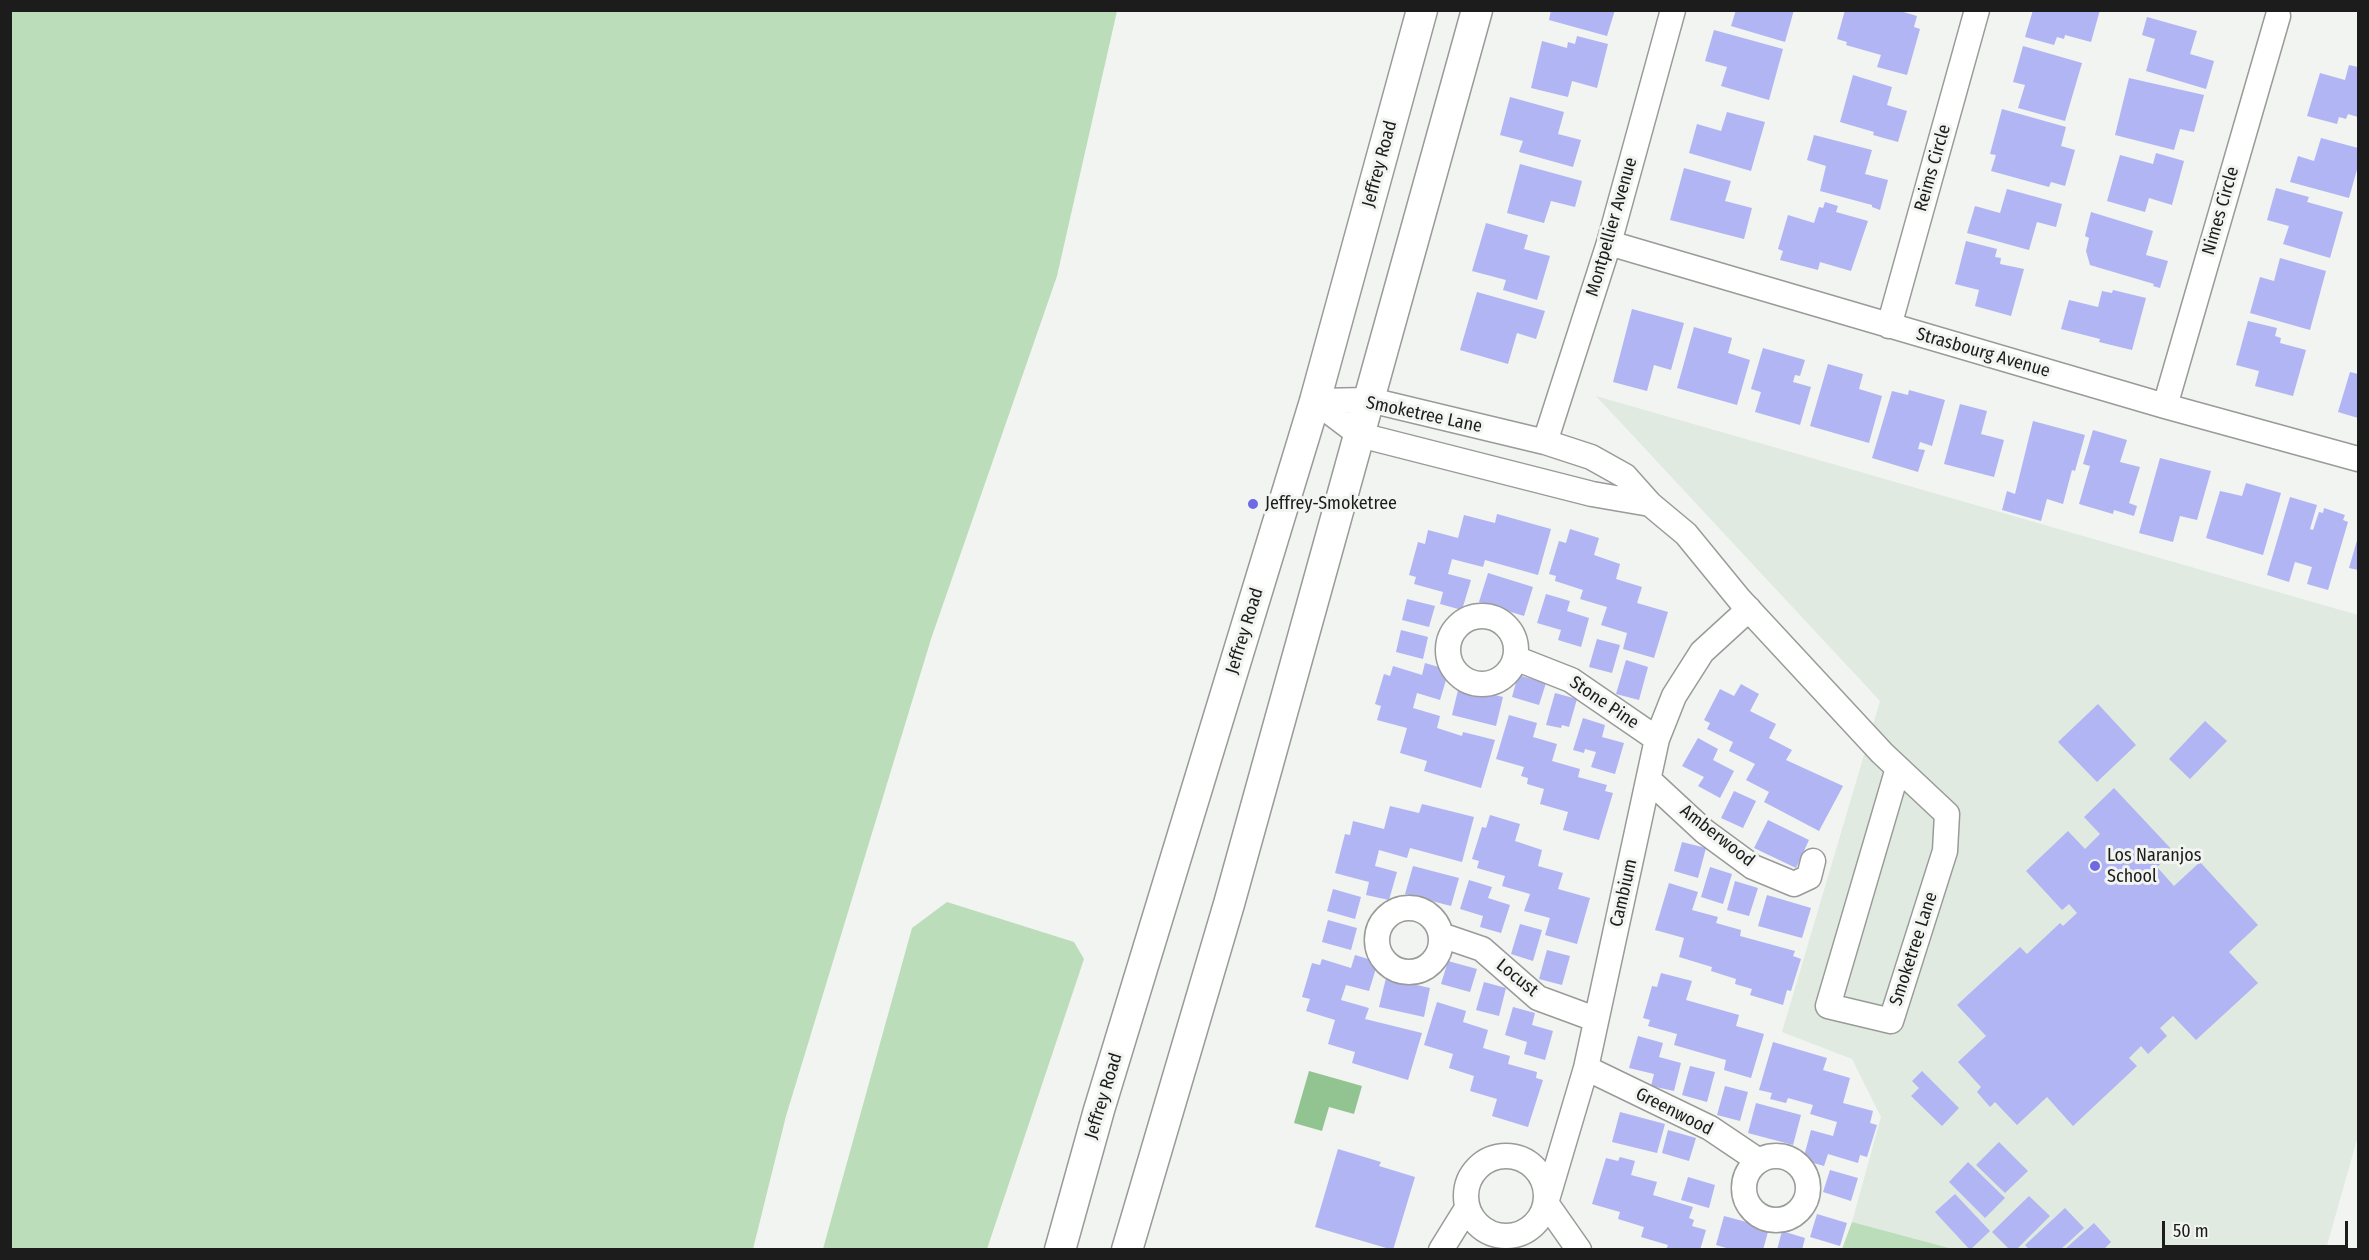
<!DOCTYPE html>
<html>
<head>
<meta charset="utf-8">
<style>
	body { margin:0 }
	#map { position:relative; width:2369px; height:1260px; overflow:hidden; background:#f1f4f0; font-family:"Fira Sans Condensed",sans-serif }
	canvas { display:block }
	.frame { position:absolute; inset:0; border:12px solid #1b1c1b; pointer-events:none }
	.scale { position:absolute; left:2162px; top:1221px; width:186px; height:27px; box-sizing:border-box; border:3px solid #1b1c1b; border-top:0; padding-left:8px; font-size:18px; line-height:21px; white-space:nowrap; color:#1b1c1b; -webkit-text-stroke:4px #f1f4f0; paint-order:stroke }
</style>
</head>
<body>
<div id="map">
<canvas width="2369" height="1260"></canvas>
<div class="frame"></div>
<div class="scale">50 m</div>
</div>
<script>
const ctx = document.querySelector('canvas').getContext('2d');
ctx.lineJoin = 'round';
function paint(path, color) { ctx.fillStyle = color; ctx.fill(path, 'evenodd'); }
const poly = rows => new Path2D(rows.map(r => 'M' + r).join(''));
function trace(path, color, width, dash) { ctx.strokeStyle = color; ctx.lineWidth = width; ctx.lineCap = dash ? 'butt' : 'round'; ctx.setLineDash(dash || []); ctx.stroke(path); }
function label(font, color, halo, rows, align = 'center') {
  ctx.font = font + ' "Fira Sans Condensed",sans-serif'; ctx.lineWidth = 6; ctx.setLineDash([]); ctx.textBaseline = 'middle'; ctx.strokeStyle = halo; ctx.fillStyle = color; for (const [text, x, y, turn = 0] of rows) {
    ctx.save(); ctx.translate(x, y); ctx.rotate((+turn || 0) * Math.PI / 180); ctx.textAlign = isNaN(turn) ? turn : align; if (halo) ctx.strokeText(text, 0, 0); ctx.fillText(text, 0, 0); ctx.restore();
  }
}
paint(poly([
	[1596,396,2358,615,2358,1136,2326,1249,1953,1249,1852,1222,1881,1117,1852,1059,1782,1032,1880,701]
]), '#e1eae0');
paint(poly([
	[10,11,1117,11,1057,276,931,639,786,1116,753,1249,11,1249],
	[947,902,1074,942,1084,959,987,1249,823,1249,912,928],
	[1852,1222,1953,1249,1842,1249]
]), '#bbddba');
paint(poly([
	[1309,1071,1362,1086,1354,1114,1329,1107,1322,1131,1294,1123]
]), '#92c491');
paint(poly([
	[1551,10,1615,10,1607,36,1549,20],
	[1736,10,1794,10,1785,42,1731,26],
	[1845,10,1897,10,1917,16,1914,27,1920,29,1907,75,1877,67,1881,55,1846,45,1847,42,1837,39],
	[2033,10,2100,10,2091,42,2065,35,2064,39,2057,37,2054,45,2025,37],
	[2147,17,2197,31,2190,54,2214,61,2206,89,2146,71,2155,39,2142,35],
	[1714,30,1783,49,1769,100,1721,86,1727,67,1705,61],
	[1577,36,1608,44,1597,88,1572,81,1568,97,1531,88,1542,41,1567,48,1568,42,1575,44],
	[2023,46,2082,63,2065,121,2018,108,2025,85,2013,82],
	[2349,65,2358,67,2358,117,2348,114,2346,119,2339,117,2337,124,2307,116,2320,73,2345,80],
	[1853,75,1892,87,1887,105,1907,111,1898,142,1873,135,1874,132,1840,122],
	[2129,78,2204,95,2194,132,2180,129,2174,150,2115,135],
	[1510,97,1564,112,1558,134,1581,140,1573,167,1519,152,1523,141,1500,135],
	[2002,109,2066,127,2061,146,2075,150,2065,186,2051,182,2049,187,1991,171,1996,155,1990,154],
	[1727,112,1765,122,1751,171,1689,153,1697,124,1721,131],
	[1814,135,1872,150,1865,174,1888,180,1880,210,1872,207,1872,205,1820,191,1826,166,1807,160],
	[2321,138,2358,148,2358,166,2349,198,2290,182,2298,156,2314,161],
	[2156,153,2184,161,2172,205,2149,198,2145,212,2107,201,2120,155,2153,164],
	[1520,164,1582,181,1575,207,1551,201,1544,223,1507,213],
	[1684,168,1731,181,1725,201,1752,208,1744,239,1670,220],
	[2276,188,2309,197,2307,202,2343,212,2330,258,2283,244,2289,226,2267,220],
	[2007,189,2062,204,2056,227,2037,222,2029,250,1967,233,1975,206,2000,213],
	[1825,202,1838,206,1836,212,1868,221,1851,271,1820,262,1818,270,1780,260,1783,251,1778,249,1788,215,1814,223,1819,207,1823,208],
	[2091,212,2153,231,2146,255,2168,261,2160,288,2153,286,2154,284,2090,265,2086,251,2089,238,2085,236],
	[1486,223,1528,235,1524,249,1550,256,1537,300,1503,290,1506,280,1472,271],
	[1966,241,1997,249,1995,257,2001,258,2000,264,2024,269,2011,316,1975,306,1979,290,1955,284],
	[2280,258,2326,271,2310,330,2250,313,2260,277,2274,281],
	[2113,290,2146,298,2132,350,2099,342,2100,339,2061,329,2069,300,2098,307,2102,291,2112,293],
	[1477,292,1545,311,1536,339,1517,333,1508,364,1460,350],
	[1632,309,1684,323,1671,370,1654,365,1647,391,1613,382],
	[2248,321,2277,328,2275,336,2281,338,2280,343,2306,350,2293,396,2255,386,2259,371,2236,365],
	[1694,327,1732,338,1728,353,1750,360,1737,405,1677,388],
	[1763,348,1805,360,1800,376,1795,375,1793,382,1811,387,1800,425,1755,412,1761,392,1751,389],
	[1828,364,1863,374,1859,389,1882,396,1869,443,1810,426],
	[2350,372,2358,374,2358,418,2338,412],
	[1909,390,1945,400,1932,446,1920,442,1918,449,1925,450,1918,472,1872,458,1892,391,1908,395],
	[1960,404,1987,411,1981,434,2004,440,1994,477,1944,464],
	[2033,421,2085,435,2075,471,2072,470,2063,504,2047,499,2041,521,2002,510,2007,491,2015,494],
	[2093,430,2127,440,2120,462,2140,467,2129,503,2137,506,2134,516,2114,510,2113,514,2079,504,2090,466,2083,464],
	[2160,458,2211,471,2197,520,2180,516,2173,542,2139,533],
	[2246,483,2281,493,2263,555,2206,538,2220,491,2242,496],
	[2290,497,2317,505,2310,529,2313,530,2319,512,2323,513,2324,508,2345,515,2343,520,2348,522,2328,590,2307,584,2312,567,2295,562,2289,582,2267,575],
	[1497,514,1551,529,1538,575,1485,560,1483,567,1452,559,1448,574,1471,580,1462,610,1440,604,1443,592,1414,584,1416,577,1409,575,1418,542,1425,544,1428,530,1458,538,1464,515,1495,523],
	[1570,529,1599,538,1594,555,1620,564,1616,579,1642,587,1637,603,1668,612,1654,658,1623,649,1627,633,1601,625,1607,607,1580,599,1583,590,1555,581,1556,576,1549,574,1559,541,1566,543],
	[2358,537,2358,570,2349,568],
	[1488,573,1533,587,1524,616,1479,602],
	[1546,594,1570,601,1567,611,1589,618,1581,647,1558,640,1561,630,1537,623],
	[1407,599,1435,606,1429,627,1402,620],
	[1401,630,1428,637,1423,659,1396,652],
	[1597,639,1620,645,1612,673,1589,667],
	[1626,660,1648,667,1639,700,1616,694],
	[1425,663,1449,670,1440,700,1417,693,1413,708,1440,716,1437,728,1462,736,1463,732,1495,740,1481,788,1424,771,1427,761,1400,753,1407,728,1377,720,1381,706,1375,704,1384,674,1390,676,1393,666,1422,675],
	[1518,675,1546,683,1539,705,1512,697],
	[1741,684,1759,694,1750,711,1776,724,1769,738,1792,750,1786,760,1843,786,1819,831,1764,802,1769,792,1746,780,1755,764,1729,751,1733,742,1707,729,1710,723,1704,720,1720,689,1734,696],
	[1459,686,1503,697,1496,726,1452,715],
	[1555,693,1577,699,1569,727,1562,725,1561,728,1546,725],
	[2098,704,2136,745,2097,782,2058,742],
	[1509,715,1537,723,1533,737,1557,744,1552,761,1580,769,1578,777,1607,785,1605,791,1613,793,1599,840,1563,830,1568,812,1540,804,1544,789,1527,784,1528,778,1521,776,1524,767,1496,759],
	[1583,718,1605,725,1602,737,1624,743,1615,774,1591,767,1596,752,1585,749,1584,753,1573,750],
	[2205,721,2227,741,2190,779,2169,759],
	[1698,738,1718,749,1713,760,1734,771,1720,798,1698,786,1704,777,1682,766],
	[2114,788,2174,852,2157,867,2174,886,2200,862,2258,925,2229,952,2258,983,2196,1040,2173,1016,2160,1028,2167,1036,2148,1054,2141,1046,2129,1058,2137,1066,2073,1126,2047,1097,2017,1125,1995,1102,1990,1107,1977,1092,1981,1087,1958,1062,1986,1036,1957,1005,2020,947,2027,954,2060,923,2063,926,2077,913,2069,904,2062,910,2026,871,2068,831,2085,849,2100,834,2084,817],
	[1734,791,1756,801,1743,828,1721,818],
	[1422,804,1474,817,1462,862,1410,848,1407,858,1379,850,1375,866,1397,872,1389,900,1366,895,1369,882,1335,873,1345,834,1350,835,1353,821,1384,829,1390,806,1419,813],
	[1490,815,1520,824,1515,841,1542,850,1538,866,1563,873,1558,889,1590,898,1577,944,1545,935,1550,918,1524,911,1530,894,1502,886,1505,876,1477,868,1479,861,1472,859,1482,827,1486,828],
	[1768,820,1809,840,1796,868,1754,848],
	[1682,842,1706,848,1698,878,1674,871],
	[1413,866,1459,878,1451,906,1405,894],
	[1710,867,1732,874,1723,904,1701,897],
	[1469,880,1492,887,1488,898,1510,905,1501,933,1480,927,1483,916,1460,909],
	[1735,881,1758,888,1749,916,1727,910],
	[1669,883,1698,892,1692,910,1718,917,1716,923,1741,930,1740,936,1795,951,1793,956,1801,959,1791,991,1787,990,1783,1005,1750,995,1752,989,1735,984,1736,979,1711,971,1712,967,1679,957,1684,938,1655,930],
	[1333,889,1361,897,1355,919,1327,911],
	[1767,895,1811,908,1802,938,1758,926],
	[1328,920,1357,928,1351,950,1322,942],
	[1520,924,1542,930,1533,961,1511,954],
	[1547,950,1570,956,1562,985,1539,979],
	[1355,955,1378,962,1369,991,1346,985,1341,1000,1369,1008,1365,1019,1422,1033,1408,1080,1352,1063,1355,1052,1328,1044,1335,1020,1306,1011,1310,999,1302,997,1312,963,1320,965,1322,959,1351,968],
	[1448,961,1477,969,1470,992,1441,984],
	[1661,973,1692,981,1686,1000,1739,1015,1736,1026,1764,1034,1751,1078,1724,1070,1726,1060,1674,1045,1677,1034,1648,1026,1650,1020,1643,1018,1652,986,1657,987],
	[1386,978,1430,988,1424,1017,1379,1007],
	[1484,982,1506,988,1499,1016,1476,1010],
	[1437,1002,1466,1011,1463,1022,1488,1030,1483,1048,1510,1056,1508,1064,1537,1072,1536,1078,1543,1080,1528,1127,1492,1116,1497,1099,1470,1091,1474,1076,1449,1068,1453,1054,1424,1045],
	[1513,1007,1535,1013,1532,1025,1553,1031,1545,1060,1524,1054,1527,1042,1505,1035],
	[1638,1036,1663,1043,1659,1057,1681,1063,1674,1091,1651,1086,1654,1074,1629,1068],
	[1773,1042,1827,1058,1823,1070,1850,1078,1843,1103,1873,1111,1870,1123,1877,1125,1867,1157,1860,1155,1858,1163,1828,1154,1824,1166,1803,1160,1811,1130,1833,1136,1837,1122,1810,1114,1813,1105,1788,1098,1786,1103,1770,1099,1772,1093,1759,1090],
	[1690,1066,1715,1072,1707,1102,1682,1095],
	[1922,1071,1959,1108,1942,1126,1911,1096,1919,1088,1912,1081],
	[1725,1086,1748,1092,1740,1121,1717,1115],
	[1756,1103,1801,1115,1793,1145,1748,1133],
	[1620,1112,1665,1124,1657,1153,1612,1142],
	[1668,1130,1696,1138,1689,1161,1662,1153],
	[1999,1142,2028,1171,2005,1193,1976,1165],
	[1338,1149,1381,1162,1379,1166,1415,1177,1393,1250,1315,1227],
	[1620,1157,1635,1161,1631,1175,1657,1182,1653,1195,1693,1207,1689,1218,1694,1220,1692,1226,1706,1230,1700,1250,1666,1250,1668,1245,1641,1237,1644,1227,1618,1219,1620,1212,1592,1204,1606,1158,1618,1161],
	[1968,1162,2005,1198,1985,1218,1949,1182],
	[1830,1170,1858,1178,1851,1201,1823,1192],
	[1688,1177,1715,1185,1709,1208,1681,1200],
	[1955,1194,1990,1231,1970,1250,1935,1212],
	[2029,1196,2050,1216,2016,1250,2010,1250,1992,1232],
	[2065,1208,2084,1228,2060,1250,2030,1250,2025,1245],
	[1817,1214,1847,1223,1840,1246,1810,1237],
	[1724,1216,1769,1228,1763,1250,1733,1250,1716,1245],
	[2094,1223,2111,1242,2103,1250,2064,1250],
	[1782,1231,1805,1238,1802,1250,1777,1250]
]), '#b1b5f4');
const minor = poly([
	[1609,243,2165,406,2358,459],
	[1889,326,1977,10],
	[1315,401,1370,400,1545,442,1591,457,1625,476,1650,504,1686,534,1740,600,1882,753,1947,814,1945,851,1891,1021,1828,1006,1898,768],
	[1315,401,1360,435,1592,494,1650,504],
	[2165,406,2278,16],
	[1545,442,1609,243,1673,10],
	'1448 650a34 34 0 1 1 68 0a34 34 0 1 1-68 0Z',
	[1515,658,1571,680,1657,739],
	[1649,780,1704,831,1753,867,1794,884,1809,877,1813,861],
	'1377 940a32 32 0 1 1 64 0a32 32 0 1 1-64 0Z',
	[1441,935,1482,949,1538,998,1595,1019],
	[1586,1068,1710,1128,1759,1161],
	'1466 1196a40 40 0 1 1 80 0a40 40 0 1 1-80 0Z',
	'1744 1188a32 32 0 1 1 64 0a32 32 0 1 1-64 0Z',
	[1441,1250,1467,1208],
	[1579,1250,1546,1203,1586,1068,1657,739,1674,696,1702,652,1749,609]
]);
const major = poly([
	[1060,1250,1099,1110,1315,401,1422,10],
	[1127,1250,1229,904,1477,10]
]);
trace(minor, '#989b97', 27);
trace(major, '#989b97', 33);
trace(minor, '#fff', 24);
trace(major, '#fff', 30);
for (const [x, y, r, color] of [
	[1253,504,6,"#6f69e3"],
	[2095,866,6,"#6f69e3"]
]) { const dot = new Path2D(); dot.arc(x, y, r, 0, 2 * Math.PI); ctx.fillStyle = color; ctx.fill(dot); trace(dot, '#f1f4f0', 2); }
label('18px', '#1b1c1b', '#f1f4f0', [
	["Jeffrey Road",1380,164,-75],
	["Reims Circle",1933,168,-74],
	["Nimes Circle",2221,211,-74],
	["Montpellier Avenue",1612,227,-74],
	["Strasbourg Avenue",1983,353,16],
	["Smoketree Lane",1424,415,12],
	["Jeffrey Road",1245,631,-73],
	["Stone Pine",1604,703,34],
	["Amberwood",1717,836,38],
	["Cambium",1624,893,-77],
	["Smoketree Lane",1914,949,-72],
	["Locust",1517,978,39],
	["Jeffrey Road",1104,1096,-73],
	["Greenwood",1674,1112,27]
]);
label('18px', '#1b1c1b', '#f1f4f0', [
	["Jeffrey-Smoketree",1265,504],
	["Los Naranjos",2107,856],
	["School",2107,877]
], 'left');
</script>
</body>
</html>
